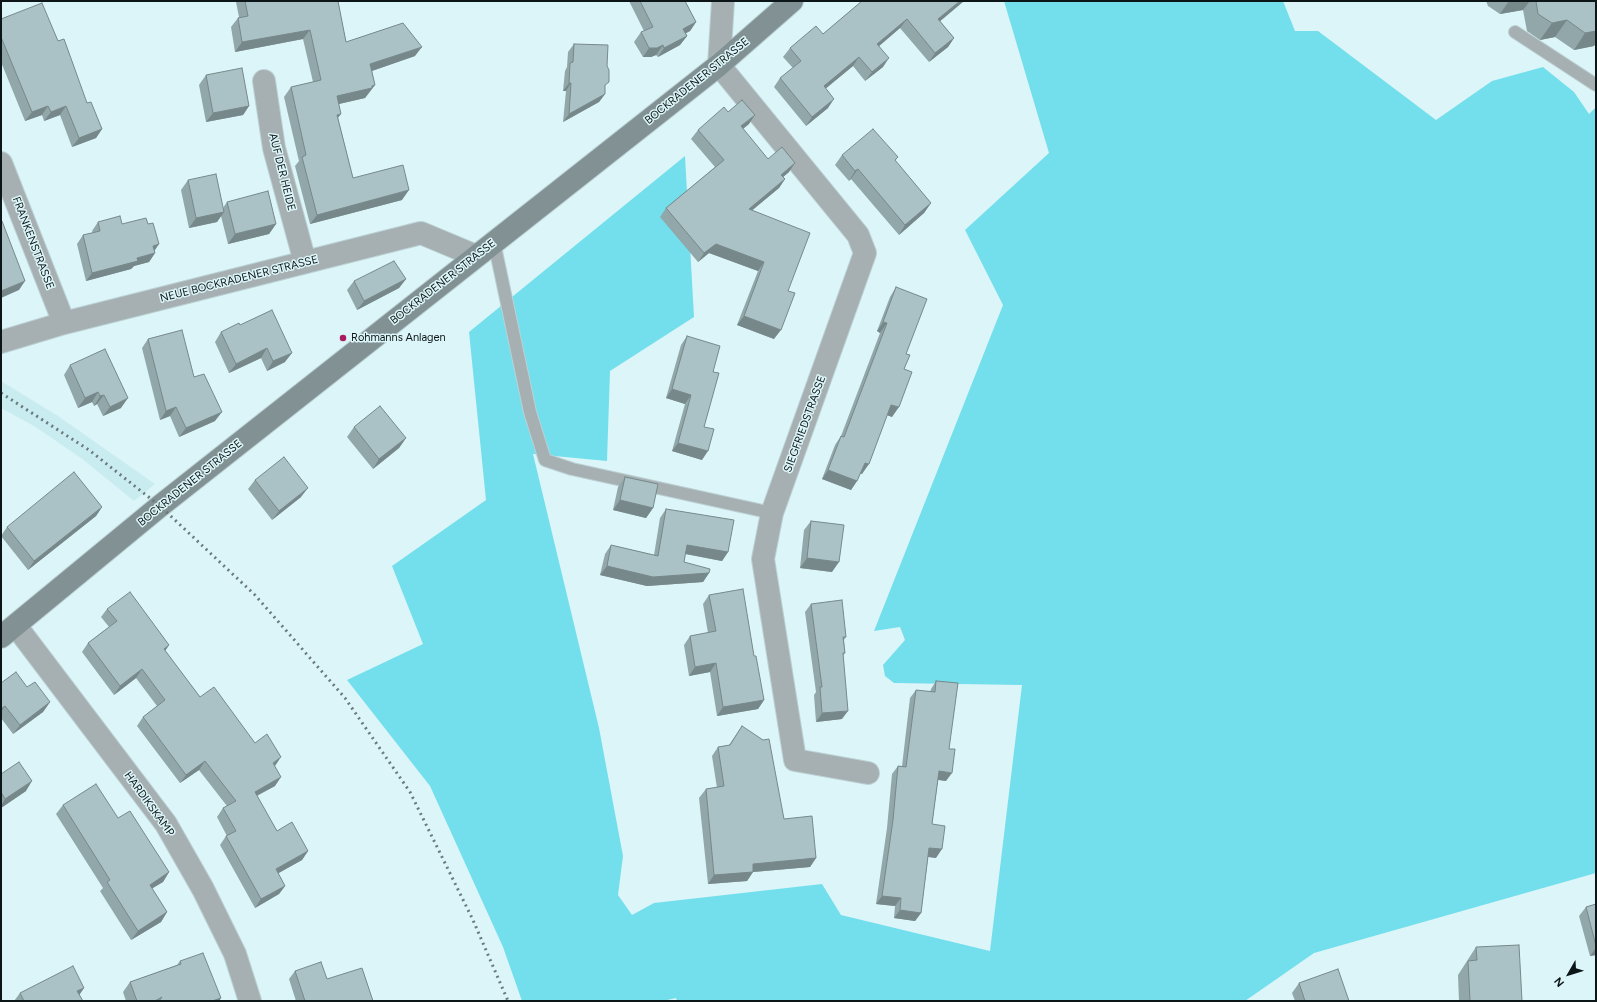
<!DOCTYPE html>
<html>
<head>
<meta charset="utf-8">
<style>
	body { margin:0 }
	#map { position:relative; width:1597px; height:1002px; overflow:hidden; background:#dcf5f8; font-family:Figtree,sans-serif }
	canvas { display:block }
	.frame { position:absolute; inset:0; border:2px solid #0c1517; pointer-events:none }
	.north { position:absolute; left:1549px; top:954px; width:40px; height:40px; -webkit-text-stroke:3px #dcf5f8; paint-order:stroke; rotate:231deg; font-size:11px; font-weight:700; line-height:16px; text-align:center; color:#0c1517 }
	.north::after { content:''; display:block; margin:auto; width:14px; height:18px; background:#0c1517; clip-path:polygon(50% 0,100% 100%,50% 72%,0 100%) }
</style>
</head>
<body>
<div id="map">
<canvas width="1597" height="1002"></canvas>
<div class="frame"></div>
<div class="north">N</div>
</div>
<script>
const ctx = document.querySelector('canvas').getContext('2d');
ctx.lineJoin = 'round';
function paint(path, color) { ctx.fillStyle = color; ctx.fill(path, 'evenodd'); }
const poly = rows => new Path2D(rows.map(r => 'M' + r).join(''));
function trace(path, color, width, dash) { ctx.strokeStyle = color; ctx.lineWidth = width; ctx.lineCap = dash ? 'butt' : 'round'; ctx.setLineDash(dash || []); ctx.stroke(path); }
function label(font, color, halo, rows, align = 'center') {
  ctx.font = font + ' Figtree,sans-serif'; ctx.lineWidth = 3; ctx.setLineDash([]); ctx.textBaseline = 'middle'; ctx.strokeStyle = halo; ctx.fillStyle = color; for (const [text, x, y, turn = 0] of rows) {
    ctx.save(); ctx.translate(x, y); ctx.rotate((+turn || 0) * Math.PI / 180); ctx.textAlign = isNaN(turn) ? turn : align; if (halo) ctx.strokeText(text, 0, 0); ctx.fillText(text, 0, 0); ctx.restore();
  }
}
paint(poly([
	[1,381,58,416,155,484,134,501,81,458,34,426,1,408]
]), '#c9ecf1');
paint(poly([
	[1004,1,1283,1,1295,31,1318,31,1436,120,1492,81,1543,67,1574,92,1589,114,1596,107,1596,873,1314,953,1245,1001,677,1001,676,998,663,1001,522,1001,503,947,430,786,347,680,423,644,392,566,486,500,469,332,685,156,694,317,610,371,607,461,533,454,599,728,623,856,618,895,632,915,654,903,822,884,841,915,990,951,1022,685,894,683,885,676,883,665,905,640,900,627,874,631,1003,305,965,230,1049,153]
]), '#73dfed');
const lane = poly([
	[1515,32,1596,85],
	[494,242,530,412,545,460,572,469,772,513]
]);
const street = poly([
	[723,1,719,65,858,235,865,253,772,513,763,559,795,760,868,773],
	[264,81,274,148,305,262],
	[1,163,64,323],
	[1,342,64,323,421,233,476,256],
	[16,626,166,824,203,889,235,954,250,1001]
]);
const secondary = poly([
	[1,637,160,506,719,65,792,1]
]);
trace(lane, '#bbd1d4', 14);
trace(street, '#bbd1d4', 24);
trace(secondary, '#bbd1d4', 24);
trace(lane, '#a6b0b2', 12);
trace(street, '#a6b0b2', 22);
trace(secondary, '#829294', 22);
trace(poly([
	[1,393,89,450,160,506,255,595,345,698,410,792,473,920,508,1001]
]), '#6a7a7d', 3, [2, 4]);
paint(poly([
	[237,1,338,1,346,42,415,56,372,71,375,85,365,98,339,104,338,118,353,178,402,200,310,224,295,166,299,161,284,97,291,87,313,82,303,39,235,52,231,27,238,18,239,17,236,2],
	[629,1,685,1,696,22,690,31,686,33,687,36,680,45,658,57,656,55,651,57,643,57,634,42,641,32,644,31],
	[862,1,964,1,940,21,954,38,948,47,929,62,900,28,879,46,883,67,865,81,853,66,826,88,828,108,806,126,774,87,780,78,793,68,783,57,790,48,823,34],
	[1486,1,1596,1,1596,43,1594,46,1574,50,1555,37,1540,40,1527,31,1523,10,1500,14,1488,6],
	[1,19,58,41,87,103,102,129,96,138,72,147,60,115,44,121,42,115,25,121,1,62],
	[574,44,605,87,605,94,599,102,563,122,566,91,563,91,565,71,567,67,568,52],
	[206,75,249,106,243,115,206,122,199,85],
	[728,112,749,124,743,129,768,159,789,172,783,177,785,179,779,188,752,210,788,291,774,339,737,325,758,271,709,253,698,262,660,217,666,208,715,167,691,139,698,130],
	[842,155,898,157,895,161,931,203,924,213,899,235,851,179,849,181,835,165],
	[188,180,223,208,227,202,276,224,269,234,228,244,221,216,217,222,189,228,181,190],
	[98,222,122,224,155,251,155,253,149,262,134,266,131,269,86,281,77,244,83,235,93,233,92,231],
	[406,279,399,288,357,310,347,290,354,281],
	[896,287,906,354,904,369,892,417,887,415,862,474,860,473,857,481,851,490,822,479,835,445,841,436,880,333,877,331,890,297],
	[240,325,285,362,267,371,261,358,229,373,215,342,221,332],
	[687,336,713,372,704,427,702,460,672,451,685,404,666,398,681,345],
	[148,339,194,377,215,421,179,437,170,416,160,420,142,348],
	[70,365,121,408,103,416,97,404,94,406,92,402,78,408,64,375],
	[354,427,406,438,399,448,373,469,347,437],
	[625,477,653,508,646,518,613,510,618,487],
	[255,480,301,497,272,520,248,489],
	[102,507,96,516,28,570,1,536,7,527],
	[666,509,728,552,722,561,685,554,684,562,709,573,703,582,647,586,600,575,605,554,611,545,654,555,660,518],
	[811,521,832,572,800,568,804,530],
	[709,595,754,656,764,700,758,709,717,716,710,672,689,676,684,645,690,636,708,633,703,604],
	[811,604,846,637,844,640,845,653,843,656,842,719,816,722,814,695,816,692,805,612],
	[107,609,169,645,165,651,200,697,255,743,275,766,275,786,257,796,277,831,308,851,302,860,278,873,285,886,279,894,255,908,220,845,226,836,227,836,217,817,223,808,227,806,199,770,180,783,137,726,143,717,157,706,136,678,114,695,82,652,88,643,109,627,101,617],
	[936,681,949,749,946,781,938,780,932,824,936,858,928,857,921,913,915,921,894,918,895,906,876,904,887,828,892,774,898,766,902,766,910,698,916,690,930,692,931,689],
	[1,683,27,687,50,702,43,712,13,734,1,718],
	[742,726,784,819,816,858,810,867,753,872,747,881,708,884,699,798,706,789,717,788,712,756,718,747,729,745],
	[1,774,26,791,1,808],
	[63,805,118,818,169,872,163,882,152,888,167,912,161,922,131,940,100,891,103,888,56,814],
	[1596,904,1596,955,1590,956,1579,916,1586,907],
	[1476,947,1522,1001,1459,1001,1458,975],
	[180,961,221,998,219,1001,126,1001,123,992,130,982,177,965],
	[295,971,327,979,373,1001,296,1001,289,979],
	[1299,983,1349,1001,1295,1001,1292,993],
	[84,988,79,994,83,1001,14,1001,20,993]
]), '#92a7a9');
paint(poly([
	[960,1,964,1,932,28,938,19],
	[1509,1,1530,1,1523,10,1500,14],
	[907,19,900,28,871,53,877,44],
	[1567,20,1555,37,1540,40,1552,23],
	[696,22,690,31,677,38,683,29],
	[310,30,303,39,235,52,242,42],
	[1596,31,1596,43,1594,46,1574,50,1585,33],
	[687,36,680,45,658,57,664,48],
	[954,38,948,47,929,62,935,53],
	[663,45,656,55,651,57,643,57,649,48],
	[422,47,415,56,363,74,370,64],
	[859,57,853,66,818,95,824,86],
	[889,58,883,67,865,81,872,72],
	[569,83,571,83,566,91,563,91],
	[375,85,365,98,330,106,337,96],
	[605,94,599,102,563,122,569,114],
	[834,99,828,108,806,126,812,117],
	[48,106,42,115,25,121,32,112],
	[66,106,60,115,44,121,51,112],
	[249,106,243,115,206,122,213,113],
	[341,114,334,123,337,115],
	[755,115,749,124,735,135,741,126],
	[102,129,96,138,72,147,79,138],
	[795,163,789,172,775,184,781,175],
	[858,169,851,179,849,181,855,171],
	[785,179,779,188,743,218,749,209],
	[409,190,402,200,310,224,317,215],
	[931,203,924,213,899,235,905,225],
	[224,212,217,222,189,228,196,218],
	[276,224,269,234,228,244,235,234],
	[159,244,153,253,153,246],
	[716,244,764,262,758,271,709,253,698,262,704,253],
	[155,253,149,262,134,266,131,269,86,281,92,273,137,258],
	[406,279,399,288,357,310,364,301],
	[25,281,19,290,1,298,1,291],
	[744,316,781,330,774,339,737,325],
	[883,322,887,323,880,333,877,331],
	[267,348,261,358,229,373,236,364],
	[292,353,285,362,267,371,273,361],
	[672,389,691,395,685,404,666,398],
	[98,392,92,402,78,408,85,398],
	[104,395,97,404,94,406,100,396],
	[128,398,121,408,103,416,110,407],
	[891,405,899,407,892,417,884,414],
	[176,407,170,416,160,420,166,411],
	[222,412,215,421,179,437,186,428],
	[406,438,399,448,373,469,379,459],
	[678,443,708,451,702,460,672,451],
	[865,463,869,464,862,474,858,472],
	[828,470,857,481,851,490,822,479],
	[308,488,301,497,272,520,279,511],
	[620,500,653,508,646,518,613,510],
	[102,507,96,516,28,570,34,561],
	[687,545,728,552,722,561,681,553],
	[807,558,839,562,832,572,800,568],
	[607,566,709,573,703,582,647,586,600,575],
	[169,645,163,654,164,649],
	[716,663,710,672,689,676,695,667],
	[142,669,136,678,114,695,120,686],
	[764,700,758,709,717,716,723,707],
	[50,702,43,712,13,734,20,725],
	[5,706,1,712,1,709],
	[848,711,842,719,816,722,822,713],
	[281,757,275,766,273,763],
	[205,761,199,770,180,783,186,775],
	[939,771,952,773,946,781,933,779],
	[281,777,275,786,248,800,255,792],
	[32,781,26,791,1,808,1,806,5,799],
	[929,848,942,849,936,858,923,856],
	[308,851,302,860,270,878,276,869],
	[816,858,810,867,753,872,747,881,708,884,714,875,753,864],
	[169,872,163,882,143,894,150,885],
	[285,886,279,894,255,908,261,899],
	[882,896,901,898,895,906,876,904],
	[900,910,921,913,915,921,894,918],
	[167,912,161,922,131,940,138,931],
	[1596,948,1596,955,1590,956],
	[84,988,78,997,77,991],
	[221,998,219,1001,212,1001]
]), '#77888a');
const building = poly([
	[245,1,338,1,346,42,403,23,422,47,370,64,375,85,372,86,372,88,337,96,341,114,337,115,353,178,403,165,409,190,317,215,302,157,306,155,291,87,321,80,310,30,242,42,238,18,248,16,245,1],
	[640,1,685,1,696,22,683,29,687,36,664,48,663,45,657,48,649,48,641,32,653,27,640,1],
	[862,1,960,1,938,19,954,38,935,53,907,19,877,44,889,58,872,72,859,57,824,86,834,99,812,117,780,78,801,61,790,48,816,26,823,34,862,1],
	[1536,1,1596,1,1596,31,1585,33,1567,20,1552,23,1538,14,1536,1],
	[42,3,58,41,64,39,87,103,91,102,102,129,79,138,66,106,51,112,48,106,32,112,1,37,1,19,42,3],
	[574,44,608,45,607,66,609,70,609,82,605,85,605,94,569,114,571,83,569,83,570,63,573,62,574,44],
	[242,68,249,106,213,113,206,75,242,68],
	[742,100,755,115,741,126,768,159,782,147,795,163,781,175,785,179,749,209,810,233,788,291,795,293,781,330,744,316,764,262,716,244,704,253,666,208,724,160,698,130,724,107,728,112,742,100],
	[873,129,898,157,895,160,931,203,905,225,858,169,855,171,842,155,873,129],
	[216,174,224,212,196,218,188,180,216,174],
	[268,191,276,224,235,234,227,202,268,191],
	[120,216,122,224,146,218,148,224,153,223,159,244,153,246,155,253,137,258,138,261,92,273,83,235,100,231,98,222,120,216],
	[1,221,2,221,25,281,1,291,1,221],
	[394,261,406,279,364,301,354,281,394,261],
	[896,287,927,299,906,354,910,355,904,369,912,372,899,407,891,405,869,464,865,463,857,481,828,470,841,436,844,437,887,323,883,322,896,287],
	[272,310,292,353,273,361,267,348,236,364,221,332,239,323,240,325,272,310],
	[182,330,194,377,204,374,222,412,186,428,176,407,166,411,148,339,182,330],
	[687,336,720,346,713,372,719,373,704,427,714,429,708,451,678,443,691,395,672,389,687,336],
	[105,349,128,398,110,407,104,395,100,396,98,392,85,398,70,365,105,349],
	[380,406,406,438,379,459,354,427,380,406],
	[284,457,308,488,279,511,255,480,284,457],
	[74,472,102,507,34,561,7,527,74,472],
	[625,477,658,484,653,508,620,500,625,477],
	[666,509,734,520,728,552,687,545,684,562,710,569,709,573,653,577,607,566,611,545,658,556,666,509],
	[811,521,844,525,839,562,807,558,811,521],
	[743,589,754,656,756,656,764,700,723,707,716,663,695,667,690,636,716,631,709,595,743,589],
	[130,592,169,645,164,649,200,697,214,687,255,743,267,734,281,757,273,763,281,777,255,792,277,831,292,822,308,851,276,869,285,886,261,899,226,836,236,831,223,808,236,801,205,761,186,775,143,717,165,700,142,669,120,686,88,643,117,621,107,609,130,592],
	[842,600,846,637,843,637,845,653,843,653,848,711,822,713,820,687,822,687,811,604,842,600],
	[16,672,27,687,35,682,50,702,20,725,5,706,1,709,1,683,16,672],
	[936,681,958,683,949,749,955,749,952,773,939,771,932,824,945,826,942,849,929,848,921,913,900,910,901,898,882,896,893,820,898,766,906,767,916,690,935,692,936,681],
	[742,726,763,740,769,739,784,819,812,816,816,858,753,864,753,872,714,875,706,789,724,786,718,747,730,745,742,726],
	[19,762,32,781,5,799,1,792,1,774,19,762],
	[96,784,118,818,130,811,169,872,150,885,167,912,138,931,107,882,110,880,63,805,96,784],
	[1596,904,1596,946,1586,907,1596,904],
	[1519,945,1522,1001,1470,1001,1468,961,1477,960,1476,947,1519,945],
	[203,953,221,998,212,1001,159,1001,162,997,155,1001,137,1001,130,982,181,964,180,961,203,953],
	[321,962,327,979,362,968,373,1001,305,1001,295,971,321,962],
	[73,966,84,988,77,991,83,1001,24,1001,20,993,73,966],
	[1338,969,1349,1001,1305,1001,1299,983,1338,969]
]);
paint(building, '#aac2c5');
trace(building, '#77888a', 1);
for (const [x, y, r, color] of [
	[343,338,4,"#a71c61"]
]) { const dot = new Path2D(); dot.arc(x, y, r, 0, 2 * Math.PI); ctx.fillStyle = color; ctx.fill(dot); trace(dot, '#dcf5f8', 1.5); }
label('11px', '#0c1517', '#dcf5f8', [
	["BOCKRADENER STRASSE",697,81,-39],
	["AUF DER HEIDE",282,172,76],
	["FRANKENSTRASSE",33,243,69],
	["NEUE BOCKRADENER STRASSE",239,279,-14],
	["BOCKRADENER STRASSE",443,282,-38],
	["SIEGFRIEDSTRASSE",805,424,-70],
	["BOCKRADENER STRASSE",190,483,-39],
	["HARDIKSKAMP",149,804,54]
]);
label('11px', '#0c1517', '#dcf5f8', [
	["Rohmanns Anlagen",351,338]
], 'left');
</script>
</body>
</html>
